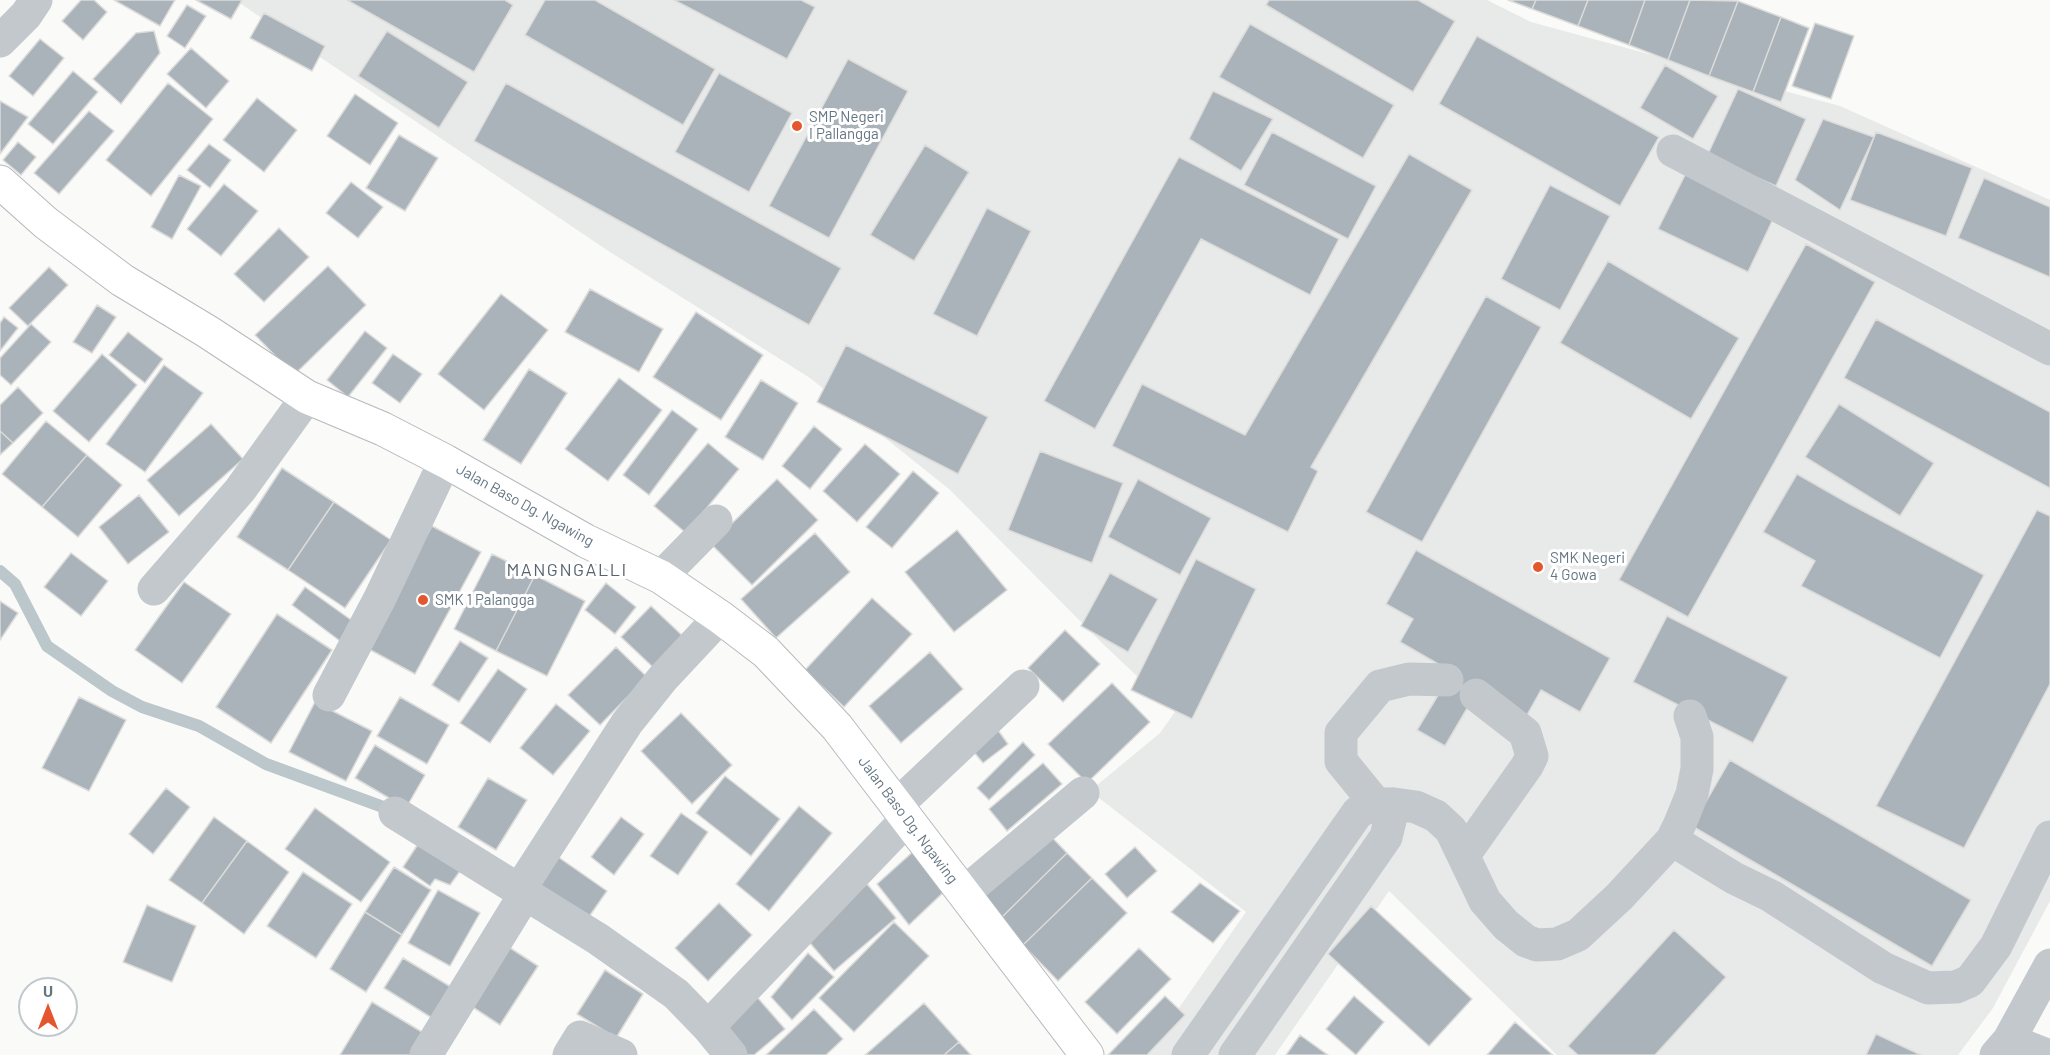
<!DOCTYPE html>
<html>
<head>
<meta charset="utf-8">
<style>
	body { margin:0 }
	#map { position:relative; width:2050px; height:1055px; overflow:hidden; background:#fafaf8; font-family:Barlow,sans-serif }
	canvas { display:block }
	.north { position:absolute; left:18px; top:977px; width:60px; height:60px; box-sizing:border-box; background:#fff; border:2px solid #c1c8cd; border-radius:50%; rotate:0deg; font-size:16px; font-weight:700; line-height:24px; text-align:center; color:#657683 }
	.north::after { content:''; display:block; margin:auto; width:21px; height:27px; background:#e4572e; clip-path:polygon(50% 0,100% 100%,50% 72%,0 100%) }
</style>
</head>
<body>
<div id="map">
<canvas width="2050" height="1055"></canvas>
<div class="north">U</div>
</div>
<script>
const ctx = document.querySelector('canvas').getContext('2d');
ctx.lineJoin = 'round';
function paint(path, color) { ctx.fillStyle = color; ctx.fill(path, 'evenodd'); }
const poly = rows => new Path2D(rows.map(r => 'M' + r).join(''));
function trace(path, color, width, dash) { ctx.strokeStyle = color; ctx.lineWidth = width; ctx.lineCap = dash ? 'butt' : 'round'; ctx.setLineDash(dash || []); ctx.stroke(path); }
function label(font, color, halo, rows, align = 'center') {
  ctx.font = font + ' Barlow,sans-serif'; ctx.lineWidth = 6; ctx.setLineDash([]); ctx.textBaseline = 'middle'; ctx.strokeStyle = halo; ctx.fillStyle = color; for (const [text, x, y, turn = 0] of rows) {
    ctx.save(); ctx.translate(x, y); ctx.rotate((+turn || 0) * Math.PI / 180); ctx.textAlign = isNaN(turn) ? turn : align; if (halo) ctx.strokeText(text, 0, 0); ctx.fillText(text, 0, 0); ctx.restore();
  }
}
paint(poly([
	[235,0,1487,0,1531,22,1840,106,2050,200,2050,901,1993,1008,1958,1055,1557,1055,1389,891,1275,1055,1146,1055,1246,912,1090,791,1160,733,1175,712,1103,644,949,489,810,378,610,252]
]), '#e8e9e9');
trace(poly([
	[0,571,15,584,47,646,112,691,142,707,199,726,266,764,394,811]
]), '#bbc7cb', 12);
const building = poly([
	[81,0,94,0,107,12,83,40,62,21,81,0],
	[114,0,175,0,160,26,114,0],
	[196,0,242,0,231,19,196,0],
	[347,0,505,0,513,5,474,72,347,0],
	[545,0,595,0,715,69,683,125,525,35,545,0],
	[674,0,801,0,815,7,787,59,674,0],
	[1269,0,1418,0,1455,21,1413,92,1266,5,1269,0],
	[1508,0,1536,0,1532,9,1508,0],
	[1536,0,1588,0,1578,26,1532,9,1536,0],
	[1588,0,1645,0,1629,45,1578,26,1588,0],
	[1645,0,1690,0,1668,60,1629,45,1645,0],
	[1690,0,1738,1,1709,76,1668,60,1690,0],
	[1738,1,1781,17,1753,92,1709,76,1738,1],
	[187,5,206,16,185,48,167,36,187,5],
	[264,13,325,46,312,71,250,38,264,13],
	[1781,17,1809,28,1781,102,1753,92,1781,17],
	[1815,23,1854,36,1831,99,1792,86,1815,23],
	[1250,24,1394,105,1363,158,1219,77,1250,24],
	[154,31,160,53,121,104,93,79,136,33,154,31],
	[387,31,468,82,439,128,358,76,387,31],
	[1477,36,1659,137,1620,206,1439,104,1477,36],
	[40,39,64,58,33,96,9,76,40,39],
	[191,48,229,81,206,108,167,74,191,48],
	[848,59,908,91,829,238,769,206,848,59],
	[1665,65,1718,96,1693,139,1640,108,1665,65],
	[73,71,98,92,53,144,28,124,73,71],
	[719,73,792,113,749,192,675,152,719,73],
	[168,83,213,119,151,196,106,160,168,83],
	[506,83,841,268,809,325,474,141,506,83],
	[1738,89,1806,119,1776,186,1707,156,1738,89],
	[1213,91,1273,119,1241,171,1189,139,1213,91],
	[355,94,398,123,370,165,327,136,355,94],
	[257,98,297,130,264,172,223,140,257,98],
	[0,101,28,117,0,154,0,101],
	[89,111,114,131,59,194,34,173,89,111],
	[1823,119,1874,137,1840,210,1795,180,1823,119],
	[1272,132,1376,186,1348,239,1244,185,1272,132],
	[1876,132,1972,168,1946,236,1850,200,1876,132],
	[399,135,438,158,405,211,366,188,399,135],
	[18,142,36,157,21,175,3,160,18,142],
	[209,144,231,160,210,188,187,170,209,144],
	[925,145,969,172,914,261,870,235,925,145],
	[1409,154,1472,190,1311,467,1318,471,1288,532,1112,446,1142,384,1245,435,1409,154],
	[1179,157,1339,239,1310,295,1201,239,1095,429,1044,401,1179,157],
	[1686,173,1775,215,1748,272,1658,229,1686,173],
	[179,175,201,186,172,239,151,227,179,175],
	[1984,178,2050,207,2050,277,1958,238,1984,178],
	[351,182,383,207,358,238,326,213,351,182],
	[224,184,258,211,221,256,187,229,224,184],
	[1550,185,1610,216,1560,310,1501,279,1550,185],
	[987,208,1031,231,977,336,933,314,987,208],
	[279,228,309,257,264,302,234,274,279,228],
	[1806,244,1875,282,1688,617,1619,580,1806,244],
	[1608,261,1739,338,1691,419,1560,343,1608,261],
	[328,266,366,305,294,375,255,335,328,266],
	[49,267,68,285,28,326,9,308,49,267],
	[590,289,663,329,639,372,565,332,590,289],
	[501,294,548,330,484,410,438,374,501,294],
	[1486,296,1541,327,1422,542,1366,512,1486,296],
	[97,305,116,317,92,353,73,342,97,305],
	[696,312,763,355,721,420,653,377,696,312],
	[4,317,18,328,0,351,0,323,4,317],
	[1876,319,2050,412,2050,488,1844,378,1876,319],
	[31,324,51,342,11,385,0,375,0,358,31,324],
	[365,331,387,348,348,397,327,380,365,331],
	[128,332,163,359,145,383,109,355,128,332],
	[846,345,988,417,958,474,817,402,846,345],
	[102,354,137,385,89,442,53,411,102,354],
	[393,354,422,374,400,403,372,383,393,354],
	[164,365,203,393,145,472,106,444,164,365],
	[529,369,567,393,521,464,483,440,529,369],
	[619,378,662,410,608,481,565,449,619,378],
	[761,380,798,403,763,460,725,437,761,380],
	[18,387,43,413,13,443,0,431,0,405,18,387],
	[1839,404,1934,463,1900,516,1805,457,1839,404],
	[672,410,698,429,649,495,623,475,672,410],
	[46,421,87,455,42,507,2,474,46,421],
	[211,424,243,459,179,516,147,480,211,424],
	[814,426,842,449,810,489,782,466,814,426],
	[0,431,13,443,0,455,0,431],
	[708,443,739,469,686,533,654,506,708,443],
	[865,444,900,474,857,522,823,491,865,444],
	[1040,451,1123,483,1092,563,1008,530,1040,451],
	[87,455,122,485,78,537,42,507,87,455],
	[282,468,334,502,288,570,237,537,282,468],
	[913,471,939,493,892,548,866,527,913,471],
	[1797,474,1846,502,1984,575,1940,658,1801,586,1815,561,1763,532,1797,474],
	[777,479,818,520,752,585,711,544,777,479],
	[1138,479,1211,518,1180,575,1108,537,1138,479],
	[139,495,169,532,128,564,99,527,139,495],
	[334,502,391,540,345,608,288,570,334,502],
	[2037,510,2050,516,2050,684,1964,848,1876,806,2037,510],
	[432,526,481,552,415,674,365,647,432,526],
	[957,530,1007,590,954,632,905,572,957,530],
	[815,533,850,572,776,638,741,599,815,533],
	[1416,550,1610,658,1580,712,1541,690,1527,715,1479,688,1445,746,1417,730,1452,672,1400,642,1413,619,1386,604,1416,550],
	[71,553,108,581,81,616,44,587,71,553],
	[492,554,535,575,496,651,454,629,492,554],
	[1196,559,1256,589,1192,719,1131,690,1196,559],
	[1110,573,1158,599,1128,652,1081,626,1110,573],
	[535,575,585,601,547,676,496,651,535,575],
	[184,582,231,614,182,683,135,650,184,582],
	[606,583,636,607,615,634,585,610,606,583],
	[305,587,354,622,340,641,292,605,305,587],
	[872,598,912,634,844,707,805,670,872,598],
	[0,601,18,613,0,640,0,601],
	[651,606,687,640,657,671,621,637,651,606],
	[277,614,332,650,271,743,216,707,277,614],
	[1667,616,1788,677,1753,743,1633,682,1667,616],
	[1065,630,1100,664,1063,702,1028,668,1065,630],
	[460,641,488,658,459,702,432,685,460,641],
	[616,647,647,677,600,725,568,695,616,647],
	[930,652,963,689,901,743,869,706,930,652],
	[498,669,527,689,490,743,460,723,498,669],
	[1112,683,1150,722,1087,783,1048,744,1112,683],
	[79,697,126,720,89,791,42,768,79,697],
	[400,697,449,725,427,764,377,736,400,697],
	[315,702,372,731,346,781,289,752,315,702],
	[556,704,590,731,553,775,520,748,556,704],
	[681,713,732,765,692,804,641,751,681,713],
	[995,726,1008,744,983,763,969,746,995,726],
	[1023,742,1035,755,989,800,977,788,1023,742],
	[375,745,425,775,406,808,355,778,375,745],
	[1730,760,1971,900,1932,966,1692,826,1730,760],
	[1043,763,1062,784,1007,831,989,809,1043,763],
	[725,776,780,819,751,856,696,813,725,776],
	[488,778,527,800,496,850,458,827,488,778],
	[166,788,190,807,153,854,129,834,166,788],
	[799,806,832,833,769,911,736,884,799,806],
	[315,808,390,862,361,902,285,849,315,808],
	[681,813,708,832,678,875,650,856,681,813],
	[214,817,247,841,202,903,169,880,214,817],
	[621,817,644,834,614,875,591,857,621,817],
	[1044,829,1067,853,999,920,975,897,1044,829],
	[247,841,289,872,244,934,202,903,247,841],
	[420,841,463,867,450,885,435,879,430,886,403,867,420,841],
	[1135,847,1157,871,1127,898,1105,874,1135,847],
	[916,849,948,888,909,925,877,884,916,849],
	[551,852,607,891,586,921,530,882,551,852],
	[1067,853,1092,878,1023,945,999,920,1067,853],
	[394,867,431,890,402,935,365,912,394,867],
	[303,872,352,904,316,958,267,926,303,872],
	[1092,878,1127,913,1058,981,1023,945,1092,878],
	[1200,883,1240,911,1213,943,1171,912,1200,883],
	[867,884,896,918,834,971,804,936,867,884],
	[438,890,480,913,450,966,408,943,438,890],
	[719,903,752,935,708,981,675,948,719,903],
	[147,905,196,926,172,982,123,962,147,905],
	[1371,906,1472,999,1429,1046,1328,954,1371,906],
	[365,912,402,935,366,992,330,969,365,912],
	[894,922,929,956,854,1032,819,998,894,922],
	[1674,930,1726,977,1655,1055,1578,1055,1568,1046,1674,930],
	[501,942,538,966,500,1025,462,1000,501,942],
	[1139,948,1171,979,1117,1034,1085,1002,1139,948],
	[808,953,834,977,792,1020,771,997,808,953],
	[403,958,451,987,432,1018,384,988,403,958],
	[605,970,643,994,616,1038,577,1014,605,970],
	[1165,996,1185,1015,1147,1055,1108,1055,1165,996],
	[1354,996,1384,1022,1356,1055,1326,1029,1354,996],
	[757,997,785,1029,754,1055,747,1055,722,1027,757,997],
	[372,1002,427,1035,415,1055,340,1055,372,1002],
	[924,1003,959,1042,944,1055,865,1055,924,1003],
	[814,1009,843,1039,826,1055,766,1055,814,1009],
	[1515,1022,1553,1055,1487,1055,1515,1022],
	[1876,1034,1921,1055,1866,1055,1876,1034],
	[1300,1035,1328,1055,1286,1055,1300,1035],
	[959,1042,971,1055,944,1055,959,1042]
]);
paint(building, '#aab3b9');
trace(building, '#dcdcda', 1.5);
const major = poly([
	[0,182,46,223,122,280,208,332,307,397,383,429,445,461,586,541,661,577,720,617,766,652,837,727,1087,1055]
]);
trace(major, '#b5babe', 35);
trace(poly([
	[0,41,26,15,36,0],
	[1673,151,2050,349],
	[661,577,716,521],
	[154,589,240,490,307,397],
	[329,695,380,598,445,461],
	[1376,804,1341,761,1341,733,1380,686,1409,679,1447,680],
	[897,805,1023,686],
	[395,813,598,939,676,994,708,1027,907,819],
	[1672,840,1734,878,1771,896,1883,968,1928,988,1956,987,1970,981,1996,946,2050,837],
	[1464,855,1527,766,1532,756,1525,733,1476,695],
	[527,878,627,723,663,678,720,617],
	[964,893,1083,793],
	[708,1027,731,1055],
	[2009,1040,2047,1055],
	[426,1055,525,894],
	[569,1055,580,1037,621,1055],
	[1188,1055,1358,812,1376,804,1394,804,1416,807,1436,816,1451,830,1485,901,1506,925,1526,941,1537,945,1557,944,1578,935,1619,897,1672,840,1679,826,1692,794,1697,769,1697,737,1690,716],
	[1235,1055,1386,837,1394,804],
	[1996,1055,2009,1040,2050,965]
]), '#c3c8cc', 33);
trace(major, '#fff', 33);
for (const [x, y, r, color] of [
	[797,126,6,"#e4572e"],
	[1538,567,6,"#e4572e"],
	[423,600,6,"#e4572e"]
]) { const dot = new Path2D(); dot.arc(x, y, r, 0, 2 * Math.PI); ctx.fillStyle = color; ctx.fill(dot); trace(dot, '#fff', 2); }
label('15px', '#657683', '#fff', [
	["SMP Negeri",809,117],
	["I Pallangga",809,134],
	["SMK Negeri",1550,558],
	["4 Gowa",1550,575],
	["SMK 1 Palangga",435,600]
], 'left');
label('15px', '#657683', '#fff', [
	["Jalan Baso Dg. Ngawing",525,505,29],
	["Jalan Baso Dg. Ngawing",908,820,53]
]);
ctx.letterSpacing = '1.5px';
label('18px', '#57646e', '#fff', [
	["MANGNGALLI",567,570]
]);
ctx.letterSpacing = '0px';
</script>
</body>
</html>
